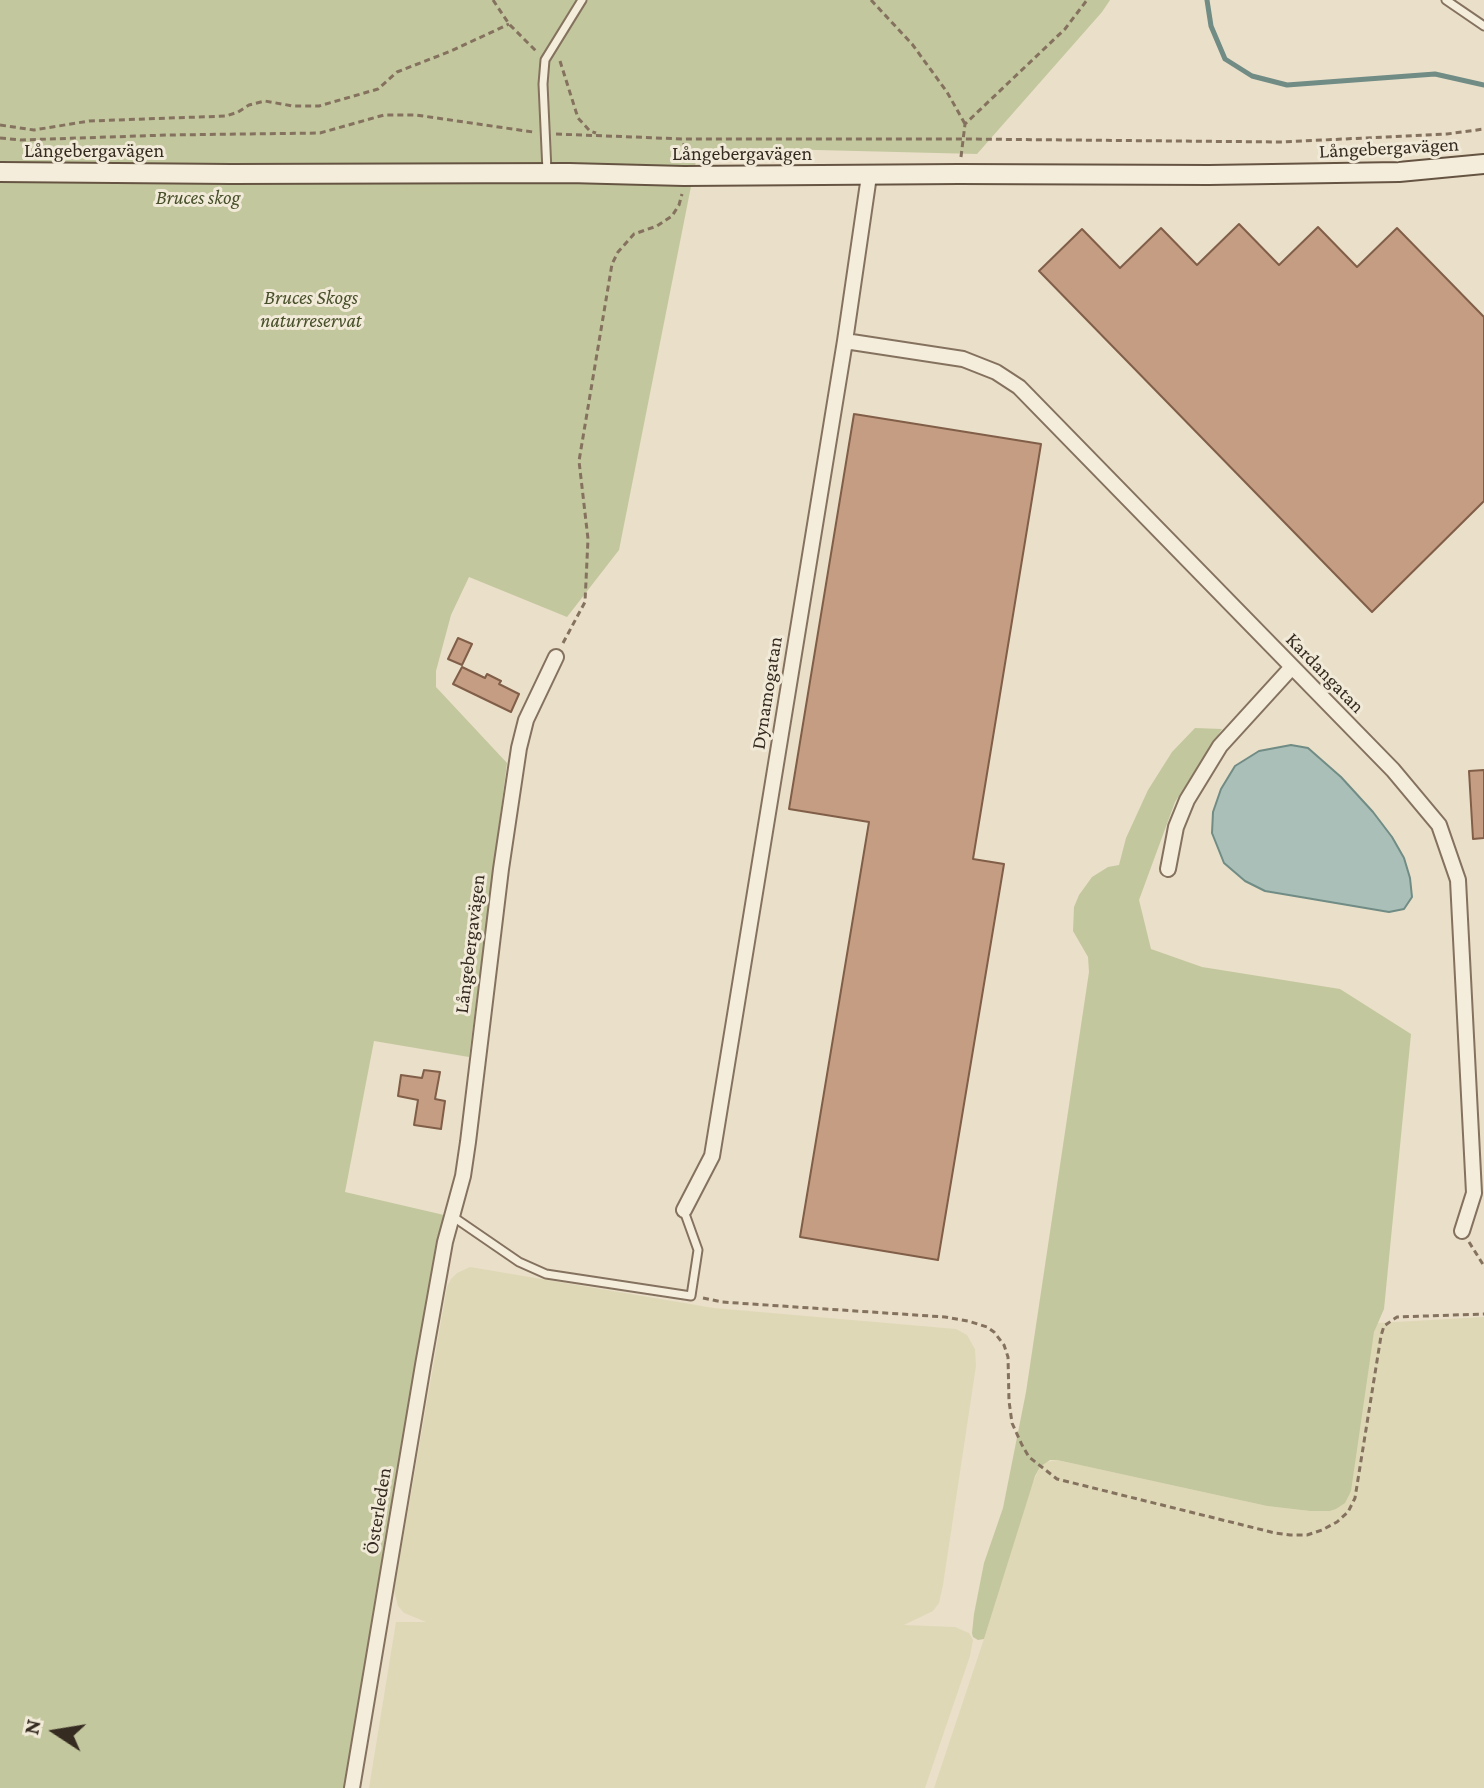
<!DOCTYPE html>
<html>
<head>
<meta charset="utf-8">
<style>
	body { margin:0 }
	#map { position:relative; width:1484px; height:1788px; overflow:hidden; background:#eadfc9; font-family:"Crimson Pro",serif }
	canvas { display:block }
	.north { position:absolute; left:16px; top:1692px; width:80px; height:80px; -webkit-text-stroke:6px #f2ead8; paint-order:stroke; rotate:282deg; font-size:22px; font-weight:700; line-height:32px; text-align:center; color:#362b21 }
	.north::after { content:''; display:block; margin:auto; width:28px; height:36px; background:#362b21; clip-path:polygon(50% 0,100% 100%,50% 72%,0 100%) }
</style>
</head>
<body>
<div id="map">
<canvas width="1484" height="1788"></canvas>
<div class="north">N</div>
</div>
<script>
const ctx = document.querySelector('canvas').getContext('2d');
ctx.lineJoin = 'round';
function paint(path, color) { ctx.fillStyle = color; ctx.fill(path, 'evenodd'); }
const poly = rows => new Path2D(rows.map(r => 'M' + r).join(''));
function trace(path, color, width, dash) { ctx.strokeStyle = color; ctx.lineWidth = width; ctx.lineCap = dash ? 'butt' : 'round'; ctx.setLineDash(dash || []); ctx.stroke(path); }
function label(font, color, halo, rows, align = 'center') {
  ctx.font = font + ' "Crimson Pro",serif'; ctx.lineWidth = 6; ctx.setLineDash([]); ctx.textBaseline = 'middle'; ctx.strokeStyle = halo; ctx.fillStyle = color; for (const [text, x, y, turn = 0] of rows) {
    ctx.save(); ctx.translate(x, y); ctx.rotate((+turn || 0) * Math.PI / 180); ctx.textAlign = isNaN(turn) ? turn : align; if (halo) ctx.strokeText(text, 0, 0); ctx.fillText(text, 0, 0); ctx.restore();
  }
}
paint(poly([
	[470,1267,714,1308,956,1329,967,1335,975,1349,976,1366,943,1585,939,1603,933,1611,904,1625,955,1627,969,1633,973,1640,970,1656,925,1788,369,1788,396,1622,426,1622,404,1613,398,1606,394,1590,447,1287,451,1279,457,1273],
	[1484,1317,1484,1788,934,1788,984,1639,1032,1484,1040,1467,1047,1462,1057,1460,1267,1506,1310,1511,1330,1511,1336,1509,1375,1328,1377,1323]
]), '#dfd8b7');
paint(poly([
	[0,0,1110,0,1102,12,977,154,777,149,698,151,619,550,567,617,469,577,451,615,436,671,436,687,507,763,469,1057,374,1041,345,1192,444,1215,350,1788,0,1788],
	[1195,728,1222,729,1175,802,1139,900,1151,949,1202,967,1340,989,1411,1034,1384,1309,1374,1332,1351,1491,1345,1503,1336,1509,1330,1511,1310,1511,1267,1506,1057,1460,1050,1460,1040,1467,1035,1476,984,1639,978,1640,973,1637,972,1633,974,1614,984,1563,1003,1508,1026,1392,1089,972,1088,957,1073,931,1074,907,1079,895,1092,877,1108,867,1119,865,1126,838,1148,790,1172,752]
]), '#c3c79e');
const water = poly([
	[1291,745,1308,748,1341,777,1373,812,1392,837,1404,858,1410,878,1412,897,1404,909,1389,912,1265,891,1245,881,1224,863,1212,833,1213,812,1221,789,1235,766,1259,751,1291,745]
]);
paint(water, '#a9bfb8');
trace(water, '#708c85', 2);
trace(poly([
	[1207,0,1211,26,1225,59,1252,76,1287,85,1435,74,1484,85]
]), '#708c85', 5);
const building = poly([
	[1239,224,1279,265,1318,227,1357,267,1397,228,1484,317,1484,501,1372,612,1039,271,1082,229,1120,268,1161,228,1197,265,1239,224],
	[854,414,1041,444,973,859,1004,864,938,1260,800,1237,869,822,789,809,854,414],
	[458,638,472,644,462,665,448,659,458,638],
	[462,667,485,678,487,674,501,681,499,684,519,694,511,712,453,684,462,667],
	[1484,770,1484,838,1473,839,1469,771,1484,770],
	[424,1070,440,1072,435,1099,445,1101,441,1129,414,1125,418,1100,398,1096,401,1075,422,1078,424,1070]
]);
paint(building, '#c49d83');
trace(building, '#815e48', 2);
const lane = poly([
	[1446,0,1484,26],
	[547,171,543,84,545,60,582,0],
	[452,1216,519,1262,546,1274,691,1296,698,1250,684,1211]
]);
const street = poly([
	[845,341,963,359,996,372,1019,387,1393,770,1439,825,1458,880,1474,1193,1462,1231],
	[1168,869,1176,827,1187,800,1220,746,1292,667],
	[684,1210,712,1156,845,341,869,176],
	[352,1788,423,1365,445,1242,463,1176,468,1142,501,869,519,748,526,720,556,657]
]);
const secondary = poly([
	[0,172,231,174,569,173,684,176,959,174,1209,175,1399,172,1484,164]
]);
trace(lane, '#84725f', 11);
trace(street, '#84725f', 18);
trace(secondary, '#665442', 22);
trace(poly([
	[493,0,509,24,537,52],
	[871,0,912,44,947,92,965,124],
	[560,61,578,118,590,131,596,133],
	[0,125,34,130,89,121,226,116,238,112,249,105,265,101,293,106,319,106,378,89,397,72,451,51,509,24],
	[556,134,684,139,963,139,1282,142,1447,134,1484,129],
	[0,138,20,140,168,135,320,133,384,115,416,115,533,132],
	[961,157,965,124,1065,29,1087,0],
	[684,159,684,139],
	[563,643,585,602,588,539,579,461,612,264,618,252,634,234,657,226,672,216,679,205,682,194],
	[1469,1242,1484,1266],
	[703,1298,722,1302,945,1317,968,1321,987,1327,994,1332,1004,1345,1008,1357,1009,1401,1012,1423,1022,1445,1029,1457,1057,1479,1275,1533,1290,1535,1307,1535,1322,1530,1337,1522,1348,1512,1355,1498,1381,1336,1384,1326,1397,1317,1484,1314]
]), '#84725f', 3, [6, 4]);
trace(lane, '#f5eddb', 7);
trace(street, '#f5eddb', 14);
trace(secondary, '#f5eddb', 18);
label('20px', '#362b21', '#f2ead8', [
	["Långebergavägen",1389,148,-3],
	["Långebergavägen",94,151],
	["Långebergavägen",742,154],
	["Kardangatan",1325,673,46],
	["Dynamogatan",767,693,-81],
	["Långebergavägen",470,944,-83],
	["Österleden",378,1511,-81]
]);
label('italic 20px', '#47502a', '#f2ead8', [
	["Bruces skog",198,198],
	["Bruces Skogs",311,298],
	["naturreservat",311,321]
]);
</script>
</body>
</html>
